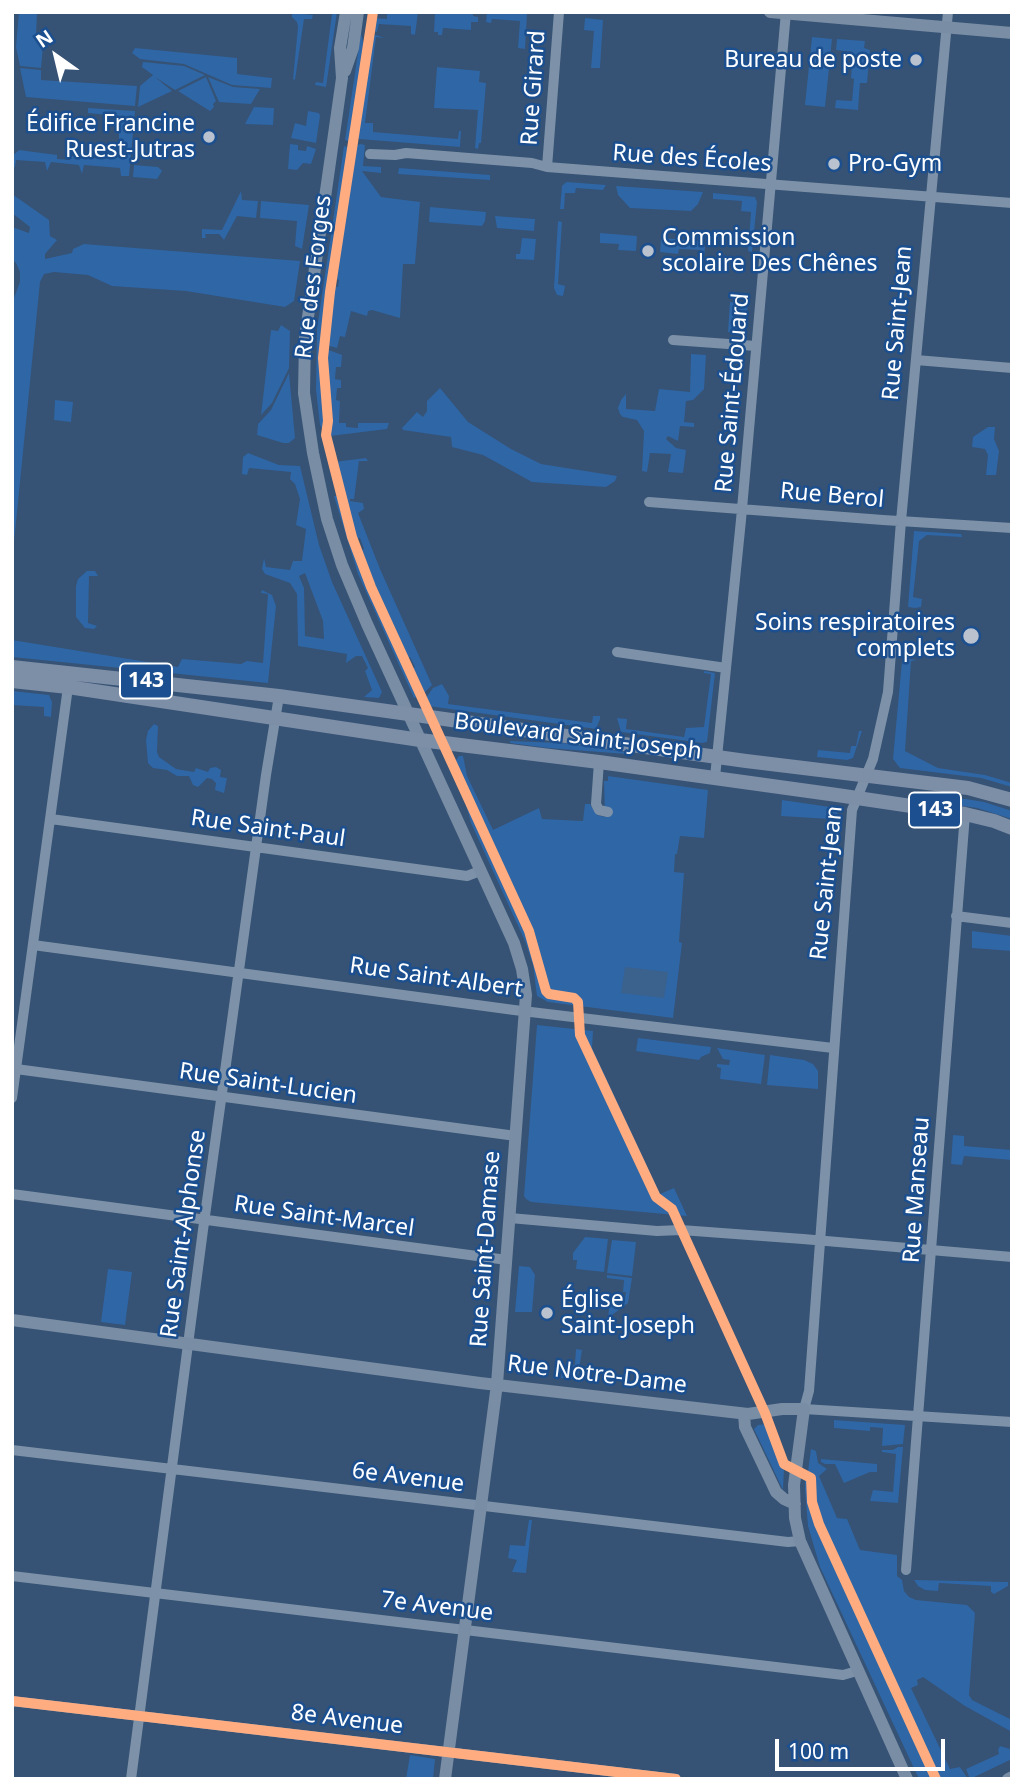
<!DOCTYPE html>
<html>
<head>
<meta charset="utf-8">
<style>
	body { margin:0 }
	#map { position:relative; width:1024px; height:1791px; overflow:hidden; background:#365274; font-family:"Noto Sans",sans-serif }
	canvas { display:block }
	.frame { position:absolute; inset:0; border:14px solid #fff; pointer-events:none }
	.north { position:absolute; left:21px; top:21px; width:70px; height:70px; -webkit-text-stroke:5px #1b4f8f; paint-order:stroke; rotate:326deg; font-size:19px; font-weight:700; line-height:28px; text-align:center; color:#fff }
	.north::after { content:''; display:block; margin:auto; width:24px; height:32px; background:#fff; clip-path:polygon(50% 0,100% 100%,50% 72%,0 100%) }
	.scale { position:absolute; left:775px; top:1739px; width:170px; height:32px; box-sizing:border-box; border:4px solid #fff; border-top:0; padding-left:9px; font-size:21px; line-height:24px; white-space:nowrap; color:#fff; -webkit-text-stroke:5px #1b4f8f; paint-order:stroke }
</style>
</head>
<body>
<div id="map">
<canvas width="1024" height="1791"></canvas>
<div class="frame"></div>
<div class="north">N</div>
<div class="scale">100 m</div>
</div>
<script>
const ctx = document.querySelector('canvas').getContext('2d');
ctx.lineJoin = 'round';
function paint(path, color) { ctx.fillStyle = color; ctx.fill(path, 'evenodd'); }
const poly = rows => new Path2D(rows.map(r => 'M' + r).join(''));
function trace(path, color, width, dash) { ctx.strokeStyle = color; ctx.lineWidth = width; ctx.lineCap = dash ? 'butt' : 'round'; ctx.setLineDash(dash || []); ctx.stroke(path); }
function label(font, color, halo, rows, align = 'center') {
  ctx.font = font + ' "Noto Sans",sans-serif'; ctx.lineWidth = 5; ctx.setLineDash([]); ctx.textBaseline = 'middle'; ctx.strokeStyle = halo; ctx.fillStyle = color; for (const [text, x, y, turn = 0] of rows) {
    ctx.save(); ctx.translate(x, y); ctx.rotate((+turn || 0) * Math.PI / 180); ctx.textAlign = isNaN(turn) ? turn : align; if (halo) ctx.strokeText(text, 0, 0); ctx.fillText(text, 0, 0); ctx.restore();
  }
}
paint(poly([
	[19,12,37,12,36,37,43,47,41,68,20,66,16,47],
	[327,12,337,12,326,87,315,85,316,82,323,83,332,14],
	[387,12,418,12,415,35,411,34,411,26,379,24,377,32,372,31,373,18,387,19],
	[435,12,473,12,473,16,478,17,478,22,471,22,471,30,443,28,442,35,438,35,438,32,434,32],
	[487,12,527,14,525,49,518,48,520,21,492,19,491,23,486,22],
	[292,13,313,15,312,19,304,19,295,80,293,79,298,27,297,22,292,17],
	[585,18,603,20,600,68,591,68,594,31,584,30],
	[361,33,364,47,351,140,348,141,345,140],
	[376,35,384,38,376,37,365,123,373,123,373,132,458,139,459,131,461,131,460,147,359,139,357,131,369,50,372,36],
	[812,37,832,39,825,107,805,105],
	[837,39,865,41,864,48,870,50,867,83,860,83,858,110,835,108,836,100,852,101,854,79,851,78,853,52,836,50],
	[135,48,237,58,237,74,272,78,271,88,232,85,184,64,140,59,132,53],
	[143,62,184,66,205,75,175,90,155,77,172,91,138,107,140,86,153,75,142,67],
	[437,67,480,71,479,82,486,83,481,143,479,143,478,149,475,148,478,110,434,108],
	[20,68,41,70,41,80,137,86,135,106,26,97],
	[206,77,216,101,213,104,214,107,210,111,178,91],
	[208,77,233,87,260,89,251,104,219,102],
	[254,107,274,108,273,125,245,124],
	[88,108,135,111,129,176,121,176,120,168,84,165,82,174,79,165,51,162,47,171,45,162,16,160,15,167,12,168,12,156,19,150,57,155,57,159,70,160,71,156,105,159,114,154,119,145,119,125,117,120,107,115,88,113],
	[308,111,319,113,320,116,316,143,291,138,295,123,306,126],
	[290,144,298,145,298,150,306,151,307,146,316,149,311,164,303,163,297,170,288,169],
	[360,144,365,145,363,166,381,167,381,173,362,171,381,197,420,202,415,264,403,264,400,318,372,310,368,311,367,316,351,311,345,337,340,336,337,348,326,345,326,334,334,286,338,287,339,280,335,279,354,147],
	[344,146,349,148,321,353,325,426,324,433,320,425,316,390,317,329],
	[134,165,158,167,162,171,157,179,133,177],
	[399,168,490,175,490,180,398,174],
	[565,183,567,182,606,185,603,190,576,188,575,193,565,193,564,209,560,209,562,186],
	[616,186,703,192,698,204,691,211,630,208,618,195],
	[241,191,242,200,258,201,256,218,237,216,224,240,219,234,205,234,206,238,202,238,202,229,222,230],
	[713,193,755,197,757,202,752,252,748,251,751,212,741,211,742,201,713,199],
	[12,194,49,220,50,236,57,240,45,254,45,259,72,253,73,249,84,244,300,261,294,301,285,307,186,291,112,286,88,275,54,272,44,274,40,282,12,562,12,303,20,282,20,272,16,263,12,259,12,227,29,233,30,227,12,213],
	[261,201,309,205,302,249,295,246,297,221,260,218],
	[430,207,486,212,485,221,482,226,429,222],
	[495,216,535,219,534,231,497,228],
	[558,221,562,222,558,284,565,286,563,296,557,295,554,288],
	[600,233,637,236,636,251,618,250,619,244,600,243],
	[522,238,536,239,534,260,516,259,516,254,520,254],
	[661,238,702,241,705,247,703,270,700,270,701,250,679,249,678,254,660,252],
	[730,302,748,303,745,333,728,332],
	[281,325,290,331,289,368,272,403,261,415,271,330,278,331],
	[326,349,342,355,341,367,336,367,335,379,341,380,341,388,337,388,336,400,340,401,339,423,346,423,346,427,358,428,358,423,389,423,387,429,330,436,331,432,326,379],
	[691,354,706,355,704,389,693,400,686,401,684,422,694,423,694,427,680,426,678,441,668,436,666,439,676,448,686,450,683,473,668,472,671,454,650,453,647,472,642,471,644,431,637,420,623,417,620,414,618,408,621,400,626,394,626,409,655,411,659,389,690,392],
	[289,373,295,438,289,443,283,443,257,435,258,424,271,410],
	[440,388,468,422,511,449,541,464,617,476,615,481,606,487,532,482,483,455,452,447,451,437,403,430,402,428,417,412,423,417,427,411,427,401],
	[55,400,73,402,71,422,54,420],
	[988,427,995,427,994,439,999,451,996,475,986,475,988,455,985,449,972,447,973,437],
	[248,453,279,465,300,466,319,545,332,582,382,692,379,698,364,697,372,690,365,671,368,668,362,656,356,656,346,663,347,654,298,646,297,594,290,583,265,574,262,569,264,558,266,567,290,570,293,561,302,561,306,529,296,525,300,499,295,484,290,479,291,472,249,468,247,475,242,474,243,457],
	[305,573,323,621,324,639,305,636,304,588,299,576],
	[366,458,368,461,359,461,354,499,350,499,350,501,363,503,364,509,358,513,380,569,432,685,423,694,411,669,415,667,410,657,406,658,360,551,364,549,360,538,356,539,334,462],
	[334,496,339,496,359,561,419,696,414,698,358,574],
	[914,531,961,534,962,537,927,535,919,541,913,597,922,599,921,607,915,608,908,607],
	[87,571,95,571,98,576,89,576,88,623,97,626,94,629,85,628,76,617,76,586,78,579],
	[262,590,272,595,276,606,268,683,12,657,12,640,178,667,182,659,241,664,247,661,263,663,268,594,261,593],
	[909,659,917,660,911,661,905,751,938,768,985,775,1012,783,1012,787,981,778,900,768,893,759,902,661],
	[704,671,715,673,707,742,702,743,621,732,617,718,627,719,626,729,684,737,686,728,704,727,711,674,704,673],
	[442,684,449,696,448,704,592,723,593,716,600,716,600,719,596,729,428,706,425,699,433,688],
	[12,691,49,695,52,702,51,717,44,716,44,707,12,705],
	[154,724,158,726,157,752,159,757,176,769,194,772,196,768,208,772,210,768,216,767,221,770,220,777,227,778,224,793,215,790,216,783,212,779,207,778,198,787,193,785,189,776,177,776,167,770,153,768,148,763,146,740,148,731],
	[859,731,862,731,853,758,847,760,817,757,818,750,850,753,851,746,856,746],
	[510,741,562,743,626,752,626,754,548,748,510,743],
	[459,756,463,756,467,776,493,830,539,808,542,819,583,821,585,804,590,804,597,815,605,817,604,781,608,781,608,776,708,790,704,838,680,836,677,854,675,854,674,872,684,873,679,942,682,943,673,1018,548,1002,537,996,533,965,525,941,471,823,465,801,482,835,485,834,457,772,456,760],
	[919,797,966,799,984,802,1012,811,1012,819,977,808,919,800],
	[782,800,830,807,837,812,839,822,830,821,830,819,781,816],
	[972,931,1012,936,1012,951,972,948],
	[537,1025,593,1031,592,1048,659,1192,660,1194,674,1188,687,1216,531,1202,526,1199,524,1196],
	[589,1050,656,1195,652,1198,583,1052],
	[638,1038,711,1047,710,1053,701,1057,699,1060,636,1051],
	[717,1048,765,1055,761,1084,720,1079,721,1068,717,1067,717,1064,729,1065,730,1060,723,1059],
	[770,1055,804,1060,813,1064,818,1071,818,1089,767,1085],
	[953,1135,964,1136,964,1146,1012,1150,1012,1160,964,1156,962,1165,951,1164],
	[585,1237,608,1239,604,1272,576,1269,577,1260,573,1260,573,1253],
	[612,1240,636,1242,632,1276,607,1273],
	[690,1245,693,1245,765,1402,762,1403],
	[519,1266,530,1267,535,1275,532,1312,515,1312],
	[108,1269,132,1272,125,1325,101,1322],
	[607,1275,632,1278,628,1303,608,1318,610,1302,624,1304,626,1292,623,1292,624,1280,607,1278],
	[576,1349,582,1350,578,1376,571,1379,561,1378,562,1367,570,1368,575,1364],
	[834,1420,905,1425,903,1444,882,1446,883,1428,870,1427,870,1431,834,1428],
	[767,1424,784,1469,783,1490,754,1429,758,1425],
	[898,1447,903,1447,898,1503,870,1501,873,1490,893,1492,896,1454,882,1452,882,1450,893,1450],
	[811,1449,816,1451,818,1463,827,1469,819,1476,837,1518,847,1519,860,1550,897,1555,897,1576,902,1580,904,1591,909,1597,916,1600,967,1605,975,1613,969,1695,972,1700,1012,1720,1012,1732,965,1706,923,1677,917,1680,918,1685,911,1688,950,1769,960,1767,968,1779,940,1779,817,1512,813,1477,808,1471],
	[821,1459,877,1464,877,1472,870,1472,844,1483,835,1464,825,1464,821,1462],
	[807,1478,814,1519,934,1779,919,1779,820,1567,808,1526,805,1490,805,1479],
	[529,1520,532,1520,526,1573,512,1572,517,1560,508,1558,510,1545,525,1546],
	[914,1580,1008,1582,1008,1586,994,1594,991,1592,991,1586,939,1583,938,1591,925,1590,918,1586],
	[1000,1746,1010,1749,1012,1759,970,1779,966,1769,999,1754,998,1750],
	[410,1755,435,1759,433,1779,406,1779]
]), '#2f66a5');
paint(poly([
	[625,967,668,972,664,998,621,993]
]), '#3b618d');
trace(poly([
	[948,12,901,521,888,692,873,759,852,810,809,1391,804,1409,1012,1422],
	[370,154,395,155,406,153,532,163,547,167,1012,203],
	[547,167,559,12],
	[673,340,756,346],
	[916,360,1012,368],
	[649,502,883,520,1012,528],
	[617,652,726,668],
	[599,762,596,804,599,810,608,812],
	[715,777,741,520,786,12],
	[51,819,467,876,480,871],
	[956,916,1012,923],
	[33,945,514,1010,833,1048],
	[16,1069,516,1136],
	[12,1098,68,687],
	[12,1194,507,1260],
	[510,1218,657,1231,681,1230,803,1239,1012,1257],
	[12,1450,788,1542,800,1541],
	[906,1570,965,814],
	[12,1576,843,1675,857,1671],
	[12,1701,676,1779],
	[131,1779,203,1230,266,775,279,696]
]), '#7d92a8', 10);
trace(poly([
	[346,12,340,48,342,78,305,338,304,393,313,453,327,519,342,565,367,624,514,943,522,969,526,995,497,1384,445,1779],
	[770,12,1012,33],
	[345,71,353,48,358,12],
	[12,1320,480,1383,748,1414,782,1409,804,1409,794,1485,795,1518,800,1541,907,1779],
	[744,1414,745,1427,776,1492,784,1499,795,1504],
	[1008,1779,1012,1777]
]), '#798da4', 12);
trace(poly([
	[12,667,279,696,746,761,968,788,1012,800],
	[12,681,68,687,420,740,599,762,837,795,965,814,994,821,1012,828]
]), '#7d8ea7', 14);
trace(poly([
	[373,12,330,292,323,358,328,421,326,435,352,537,371,587,529,931,546,991,549,994,574,998,578,1002,580,1035,656,1197,672,1209,765,1413,784,1464,811,1478,812,1502,819,1524,936,1779],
	[12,1701,676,1779]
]), '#ffac80', 10);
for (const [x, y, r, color] of [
	[916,60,7,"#b9c2ce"],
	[209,137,7,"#b9c2ce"],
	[834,164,7,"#b9c2ce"],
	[648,251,7,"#b9c2ce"],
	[971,636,9,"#b9c2ce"],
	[547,1313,7,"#b9c2ce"]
]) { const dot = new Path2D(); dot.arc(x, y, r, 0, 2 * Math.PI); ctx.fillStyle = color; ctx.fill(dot); trace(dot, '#1b4f8f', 2.5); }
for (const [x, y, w] of [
	[146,681,52],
	[935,810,52]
]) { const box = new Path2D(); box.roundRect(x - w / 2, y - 17.5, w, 35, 5); ctx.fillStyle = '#1b4f8f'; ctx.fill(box); trace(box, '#fff', 2); }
label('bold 21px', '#fff', null, [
	["143",146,681],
	["143",935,810]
]);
label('23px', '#fff', '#1b4f8f', [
	["Bureau de poste",902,60],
	["Édifice Francine",195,124],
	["Ruest-Jutras",195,150],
	["Pro-Gym",848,164,"left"],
	["Commission",662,238,"left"],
	["scolaire Des Chênes",662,264,"left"],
	["Soins respiratoires",955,623],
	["complets",955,649],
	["Église",561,1300,"left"],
	["Saint-Joseph",561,1326,"left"]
], 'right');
label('23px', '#fff', '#1b4f8f', [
	["Rue Girard",534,88,-86],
	["Rue des Écoles",692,159,4],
	["Rue des Forges",314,277,-83],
	["Rue Saint-Jean",898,323,-85],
	["Rue Saint-Édouard",733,393,-85],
	["Rue Berol",832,496,5],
	["Boulevard Saint-Joseph",578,737,7],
	["Rue Saint-Paul",268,829,8],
	["Rue Saint-Jean",827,883,-84],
	["Rue Saint-Albert",436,978,8],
	["Rue Saint-Lucien",268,1084,8],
	["Rue Manseau",917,1190,-86],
	["Rue Saint-Marcel",324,1217,8],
	["Rue Saint-Alphonse",184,1234,-82],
	["Rue Saint-Damase",486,1249,-86],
	["Rue Notre-Dame",597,1375,7],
	["6e Avenue",408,1478,7],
	["7e Avenue",437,1607,7],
	["8e Avenue",347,1720,7]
]);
</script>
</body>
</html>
